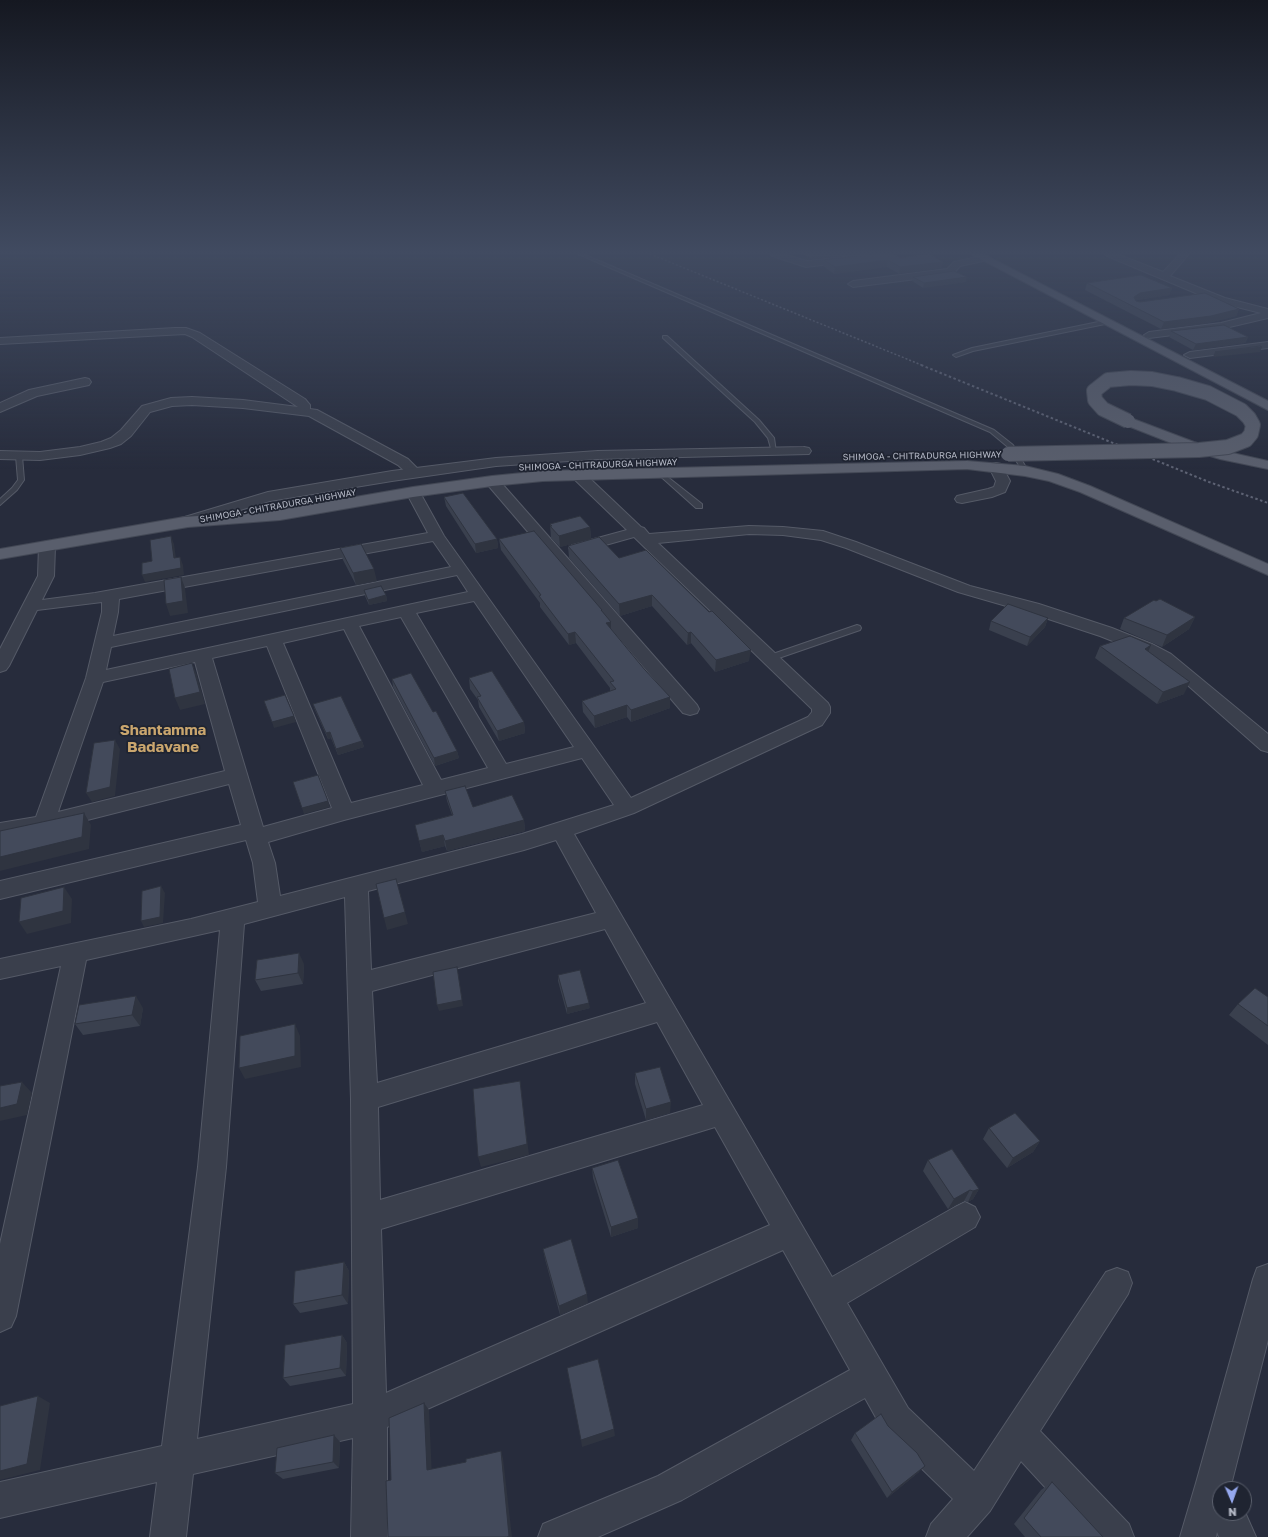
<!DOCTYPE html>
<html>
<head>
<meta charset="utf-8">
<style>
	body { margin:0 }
	#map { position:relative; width:1268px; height:1537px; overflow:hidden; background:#272c3c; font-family:"Golos Text",sans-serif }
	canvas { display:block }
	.north { position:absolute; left:1212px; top:1481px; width:40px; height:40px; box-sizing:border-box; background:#1f2431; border:1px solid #5b606d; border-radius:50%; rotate:178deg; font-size:11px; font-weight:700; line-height:16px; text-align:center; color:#b6bac7 }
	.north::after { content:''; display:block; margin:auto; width:14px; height:18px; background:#95a8ee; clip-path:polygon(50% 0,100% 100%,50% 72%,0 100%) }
</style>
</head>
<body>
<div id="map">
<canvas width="1268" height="1537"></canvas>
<div class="north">N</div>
</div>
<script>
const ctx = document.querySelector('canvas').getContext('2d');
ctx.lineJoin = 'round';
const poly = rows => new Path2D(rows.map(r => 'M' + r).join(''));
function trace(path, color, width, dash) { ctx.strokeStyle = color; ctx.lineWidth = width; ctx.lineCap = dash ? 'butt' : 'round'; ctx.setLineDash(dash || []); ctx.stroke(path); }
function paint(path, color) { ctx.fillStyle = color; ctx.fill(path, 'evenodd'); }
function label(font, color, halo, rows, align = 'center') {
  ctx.font = font + ' "Golos Text",sans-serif'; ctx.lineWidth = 3.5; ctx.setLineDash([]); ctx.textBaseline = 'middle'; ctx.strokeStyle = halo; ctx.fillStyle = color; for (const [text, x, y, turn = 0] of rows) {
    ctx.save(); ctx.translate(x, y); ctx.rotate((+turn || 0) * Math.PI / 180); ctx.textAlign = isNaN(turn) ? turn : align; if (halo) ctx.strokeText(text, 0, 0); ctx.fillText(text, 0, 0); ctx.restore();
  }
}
const service = poly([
	[578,254,583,254,994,430,1013,445,1028,471,1023,472,1008,447,990,432,578,254],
	[1108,320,1111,322,1110,323,973,351,956,357,953,355,972,348,1108,320],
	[663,336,667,336,759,420,774,438,776,452,772,452,768,438,755,422,663,338,663,336],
	[19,454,22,456,24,480,17,490,0,505,0,499,12,488,18,480,16,456,19,454],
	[660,471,702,504,702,508,696,508,658,474,657,473,660,471],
	[857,625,860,626,861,628,860,630,773,660,770,661,766,658,767,656,857,625]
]);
const minor = poly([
	[770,254,783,254,807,261,869,254,893,254,888,257,806,267,772,256,770,254],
	[1105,254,1117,254,1163,272,1180,254,1189,254,1170,276,1225,298,1268,309,1268,318,1221,329,1149,338,1145,337,1144,335,1149,332,1221,323,1261,313,1217,302,1107,256,1105,254],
	[985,255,990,258,988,260,960,266,954,273,948,275,853,287,848,284,853,281,947,269,954,262,985,255],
	[175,328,186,328,200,333,305,399,310,405,310,409,317,410,408,459,422,473,420,476,415,477,410,476,398,465,309,416,243,408,192,405,172,406,150,412,131,436,121,444,110,448,80,455,40,460,0,459,0,451,40,452,80,447,101,442,111,438,121,430,142,406,171,398,192,397,243,400,298,407,192,337,185,334,0,344,0,338,175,328],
	[1268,342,1268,348,1190,358,1184,355,1190,352,1268,342],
	[85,378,89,379,91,382,89,385,37,396,0,412,0,403,29,390,85,378],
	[996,463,1001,464,1010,481,1005,492,992,497,962,503,957,502,955,499,957,496,988,489,994,487,996,481,989,467,991,464,996,463],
	[578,471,583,472,641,527,644,528,649,534,749,526,783,527,823,531,856,542,970,586,1039,604,1112,628,1152,644,1171,654,1268,734,1268,752,1261,750,1175,674,1159,662,1140,652,1100,636,1027,612,958,592,846,548,821,540,783,535,749,534,658,543,828,703,830,707,830,713,822,725,634,813,574,834,832,1277,955,1207,965,1202,975,1207,980,1217,975,1227,847,1303,908,1408,974,1471,1106,1272,1117,1268,1128,1272,1132,1283,1128,1294,1040,1431,1129,1524,1134,1537,1091,1537,1021,1461,990,1511,967,1537,926,1537,931,1524,953,1499,884,1432,865,1398,682,1500,598,1537,538,1537,543,1524,658,1476,850,1370,783,1250,387,1427,387,1537,351,1537,353,1438,193,1474,186,1537,150,1537,157,1482,0,1518,0,1482,162,1446,198,1167,220,930,86,960,16,1316,11,1327,0,1332,0,1244,61,966,0,979,0,959,191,919,258,902,253,863,246,840,0,899,0,881,241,825,229,784,44,831,0,839,0,823,36,817,86,678,102,612,102,602,37,610,9,666,6,670,0,672,0,649,38,576,39,546,42,543,47,541,52,543,55,546,54,576,42,600,95,593,428,533,406,492,408,489,413,488,418,489,444,536,631,798,808,717,812,712,812,709,634,537,577,553,572,551,569,548,572,545,627,530,573,478,571,475,573,472,578,471],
	[433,541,451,567,113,636,118,612,119,599,433,541],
	[457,575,468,592,106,670,111,647,457,575],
	[474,601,574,747,506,764,416,613,474,601],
	[401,617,488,768,441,780,359,626,401,617],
	[344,629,423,785,351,803,283,643,344,629],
	[267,646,332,808,263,827,212,658,267,646],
	[195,662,225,771,58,812,103,682,195,662],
	[582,758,614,805,522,834,280,896,275,863,268,842,344,820,582,758],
	[556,840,596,913,371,970,368,891,524,850,556,840],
	[345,897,351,1099,353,1404,197,1439,226,1167,244,924,345,897],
	[605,929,646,1003,377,1083,372,991,605,929],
	[657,1022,703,1105,380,1200,378,1107,657,1022],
	[715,1127,770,1225,386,1393,381,1229,715,1127],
	[492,477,497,478,697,705,699,709,697,713,690,715,683,713,487,484,485,481,487,478,492,477],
	[1268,1264,1268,1340,1230,1489,1220,1489,1220,1513,1244,1513,1244,1510,1256,1537,1219,1537,1217,1532,1216,1537,1180,1537,1196,1483,1253,1279,1257,1268,1268,1264]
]);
const tertiary = poly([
	[804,447,809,448,811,451,809,454,598,459,496,466,392,481,270,501,184,527,178,525,176,522,178,519,268,492,392,471,496,458,598,451,804,447]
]);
const primary = poly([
	[971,254,983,254,1268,401,1268,410,971,254],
	[1128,417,1194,442,1228,452,1268,461,1268,469,1220,459,1184,448,1123,424,1121,421,1123,418,1128,417],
	[967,461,1025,466,1058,474,1090,486,1268,564,1268,575,1080,492,1049,481,1025,476,967,469,543,481,492,486,413,497,280,520,188,527,0,559,0,549,184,517,280,510,413,487,492,476,543,471,967,461]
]);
trace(service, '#555a67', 2);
trace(minor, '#555a67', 2);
trace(tertiary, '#555a67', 2);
trace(primary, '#434855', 2);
paint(service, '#3a3f4c');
paint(minor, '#3a3f4c');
paint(tertiary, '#3a3f4c');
paint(primary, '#595e6c');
trace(poly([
	[650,254,924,366]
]), '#5d6273', 1.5, [2, 2]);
trace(poly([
	[921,365,1209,482,1268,503]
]), '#5d6273', 2, [2.5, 2.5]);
const primaryBridge = poly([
	[1008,454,1199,450,1228,447,1246,440,1251,434,1253,425,1249,418,1241,410,1208,393,1177,384,1152,379,1131,378,1108,380,1094,391,1095,400,1103,409,1128,421]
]);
trace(primaryBridge, '#434855', 16, []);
trace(primaryBridge, '#595e6c', 14);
paint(poly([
	[803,254,866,254,811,259],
	[901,258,943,262,941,268,899,274,887,267,834,274,823,266,824,260],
	[913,277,966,282,923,288,912,281],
	[1087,283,1172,288,1169,295,1137,300,1136,301,1140,302,1239,309,1236,316,1208,323,1161,329,1085,290],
	[1171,331,1248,337,1245,343,1193,350,1169,337],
	[444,497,497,539,498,548,476,553,446,506],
	[550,524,590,527,591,539,560,547,551,538],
	[499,539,602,610,602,612,611,622,611,628,670,708,631,722,627,717,595,728,583,712,582,701,610,691,610,688,576,643,569,645,540,607,540,603,501,550],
	[568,546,619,558,749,661,715,672,691,643,687,645,652,606,620,616,569,558],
	[340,548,377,581,356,585,343,560],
	[364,590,386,595,387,601,369,605,365,596],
	[1195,617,1189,629,1162,647,1120,629,1124,618],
	[1048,618,1045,627,1027,646,989,630,991,621],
	[1151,645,1148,651,1184,694,1157,704,1095,658,1100,646],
	[469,678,524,722,525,733,499,741,479,707,478,700,470,689],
	[392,679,433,712,457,751,459,758,435,766,393,687],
	[313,704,362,741,364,747,338,755,331,738,328,739,315,710],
	[445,791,473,807,524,820,525,831,447,851,445,846,422,852,415,825,452,815,447,801],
	[304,964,303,984,261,991,255,980],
	[558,975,590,1008,567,1014,558,981],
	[1268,997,1268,1045,1229,1015,1238,1004],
	[143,1008,140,1026,83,1035,75,1024],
	[635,1073,670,1113,646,1120,635,1084],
	[989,1128,1040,1141,1033,1152,1007,1168,983,1139],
	[928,1160,979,1189,973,1199,968,1202,964,1201,948,1209,923,1171],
	[592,1168,638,1228,611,1237,593,1178],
	[543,1249,588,1303,560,1315,545,1259],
	[344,1262,349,1271,348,1304,300,1313,293,1304],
	[342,1335,347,1343,346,1376,290,1386,283,1378],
	[888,1426,919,1472,887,1498,851,1440,855,1433],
	[334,1435,340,1442,339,1468,283,1479,275,1473],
	[1052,1482,1103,1537,1025,1537,1014,1524,1041,1490]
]), '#3a404e');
paint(poly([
	[812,254,866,254,811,259],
	[888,260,887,267,834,274,835,267],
	[943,262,941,268,899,274,900,267],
	[967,277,966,282,923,288,924,283],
	[1172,288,1169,295,1137,300,1132,304,1134,297,1140,293],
	[1239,309,1236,316,1208,323,1161,329,1164,322],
	[1248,337,1245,343,1193,350,1196,344],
	[1262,347,1260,352,1213,357,1215,352],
	[590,527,591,539,560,547,559,536],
	[171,536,174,544,177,566,174,558],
	[497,539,498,548,476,553,475,544],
	[180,557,183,565,184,575,145,582,142,575],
	[374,569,377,581,356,585,353,573],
	[181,577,185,588,188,613,170,616,166,604],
	[386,595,387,601,369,605,368,600],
	[652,595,652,606,620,616,619,604],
	[1195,617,1189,629,1162,647,1167,635],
	[1048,618,1045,627,1027,646,1030,637],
	[611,622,611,633,606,623],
	[575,632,576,643,569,645,568,634],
	[691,632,691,643,687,645,688,633],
	[1151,645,1146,657,1145,649],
	[751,650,749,661,715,672,716,660],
	[192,663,197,675,205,704,180,710,175,698],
	[1190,682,1184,694,1157,704,1163,692],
	[670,697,670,708,631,722,631,710],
	[627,705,627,717,595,728,594,716],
	[294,716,296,722,274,728,272,722],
	[524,722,525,733,499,741,497,731],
	[330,732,331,738,328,739,326,733],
	[115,740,120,749,115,796,92,802,86,793],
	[362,741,364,747,338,755,336,749],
	[457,751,459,758,435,766,434,758],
	[328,801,330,807,304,814,302,808],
	[84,813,91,825,89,849,0,871,0,857],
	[524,820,525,831,447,851,445,841],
	[443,835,445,846,422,852,419,841],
	[161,886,165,893,163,923,144,927,141,921],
	[64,887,72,899,71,923,27,934,19,922],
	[405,912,408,924,387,930,384,918],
	[299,953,304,964,303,984,298,973],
	[457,967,463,1006,439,1011,437,1005],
	[136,996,143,1008,140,1026,132,1015],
	[589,1003,590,1008,567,1014,567,1008],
	[295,1024,300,1036,301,1067,245,1079,239,1068],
	[520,1081,529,1155,481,1167,478,1157],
	[22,1082,32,1093,27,1115,0,1121,0,1108],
	[671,1102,670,1113,646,1120,646,1109],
	[1040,1141,1033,1152,1007,1168,1013,1158],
	[979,1189,973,1199,968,1202,973,1191],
	[970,1190,964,1201,948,1209,954,1199],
	[638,1218,638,1228,611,1237,611,1227],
	[344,1262,349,1271,348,1304,342,1295],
	[587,1294,588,1303,560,1315,559,1306],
	[342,1335,347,1343,346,1376,340,1368],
	[38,1396,50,1403,40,1470,0,1480,0,1471],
	[424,1403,429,1410,432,1477,427,1470],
	[614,1429,615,1436,582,1447,581,1440],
	[334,1435,340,1442,339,1468,333,1462],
	[501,1451,503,1458,512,1537,507,1537],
	[925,1466,919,1472,887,1498,892,1492]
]), '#2f3440');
const building = poly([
	[876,254,892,254,901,258,929,254,943,262,900,267,888,260,835,267,824,260,876,254],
	[954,271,967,277,924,283,913,277,954,271],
	[1141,275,1172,288,1140,293,1134,297,1136,301,1140,302,1205,293,1239,309,1211,316,1164,322,1087,283,1141,275],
	[1224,325,1248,337,1196,344,1171,331,1224,325],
	[1260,346,1262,347,1215,352,1260,346],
	[463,493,497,539,475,544,444,497,463,493],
	[580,516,590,527,559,536,550,526,552,526,550,524,580,516],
	[534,531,602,610,601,610,611,622,606,623,645,670,670,697,631,710,627,705,594,716,582,701,616,689,610,682,614,681,575,632,568,634,539,596,541,595,499,539,534,531],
	[171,536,174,558,180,557,181,568,142,575,142,563,152,561,150,540,171,536],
	[599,537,619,558,646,550,709,612,712,611,751,650,716,660,691,632,688,633,652,595,619,604,568,546,599,537],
	[361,544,374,569,353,573,340,548,361,544],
	[181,577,183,601,166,604,164,580,181,577],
	[381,586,386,595,368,600,364,590,381,586],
	[1160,599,1195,617,1167,635,1124,618,1154,600,1156,601,1160,599],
	[1008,604,1048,618,1030,637,991,621,1008,604],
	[1130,636,1151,645,1145,649,1190,682,1163,692,1100,646,1130,636],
	[192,663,200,692,175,698,169,669,192,663],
	[492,671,524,722,497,731,477,697,481,696,469,678,492,671],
	[411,673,433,712,436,711,457,751,434,758,392,679,411,673],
	[285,695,294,716,272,722,264,701,285,695],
	[341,696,362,741,336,749,330,732,326,733,313,704,341,696],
	[115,740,110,787,86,793,94,743,115,740],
	[318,775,328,801,302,808,293,782,318,775],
	[465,786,473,807,512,795,524,820,445,841,443,835,419,841,415,825,453,815,445,791,465,786],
	[84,813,82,837,0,857,0,831,84,813],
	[396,879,405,912,384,918,376,884,396,879],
	[161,886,160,917,141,921,142,891,161,886],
	[64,887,63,911,19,922,21,898,64,887],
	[299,953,298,973,255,980,257,960,299,953],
	[457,967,462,1000,437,1005,433,972,457,967],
	[580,970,589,1003,567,1008,558,975,580,970],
	[1255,988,1268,997,1268,1026,1238,1004,1255,988],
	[136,996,132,1015,75,1024,79,1005,136,996],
	[295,1024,295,1056,239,1068,240,1036,295,1024],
	[660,1067,671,1102,646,1109,635,1073,660,1067],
	[520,1081,527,1144,478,1157,473,1089,520,1081],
	[22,1082,17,1104,0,1108,0,1086,22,1082],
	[1015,1113,1040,1141,1013,1158,989,1128,1015,1113],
	[952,1149,979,1189,973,1191,970,1190,954,1199,928,1160,952,1149],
	[618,1160,638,1218,611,1227,592,1168,618,1160],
	[571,1239,587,1294,559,1306,543,1249,571,1239],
	[344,1262,342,1295,293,1304,295,1271,344,1262],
	[342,1335,340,1368,283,1378,285,1345,342,1335],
	[598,1359,614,1429,581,1440,567,1368,598,1359],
	[38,1396,27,1464,0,1471,0,1406,38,1396],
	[424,1403,427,1470,466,1462,466,1459,501,1451,509,1536,507,1537,388,1537,386,1481,391,1480,389,1418,424,1403],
	[881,1414,888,1426,917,1453,925,1466,892,1492,855,1433,881,1414],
	[334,1435,333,1462,275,1473,277,1448,334,1435],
	[1052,1482,1103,1537,1041,1537,1024,1518,1052,1482]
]);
paint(building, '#434a5b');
trace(building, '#2f3440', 1);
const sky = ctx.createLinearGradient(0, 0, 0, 469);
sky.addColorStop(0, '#151821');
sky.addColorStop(0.54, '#414b61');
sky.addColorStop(1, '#414b6100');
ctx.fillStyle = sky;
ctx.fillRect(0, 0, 1268, 469);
label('9px', '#b6bac7', '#1f2431', [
	["SHIMOGA - CHITRADURGA HIGHWAY",922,456,-1],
	["SHIMOGA - CHITRADURGA HIGHWAY",598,465,-2],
	["SHIMOGA - CHITRADURGA HIGHWAY",278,506,-10]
]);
label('bold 15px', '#caa66e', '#1f2431', [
	["Shantamma",163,730],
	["Badavane",163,747]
]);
</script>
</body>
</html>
